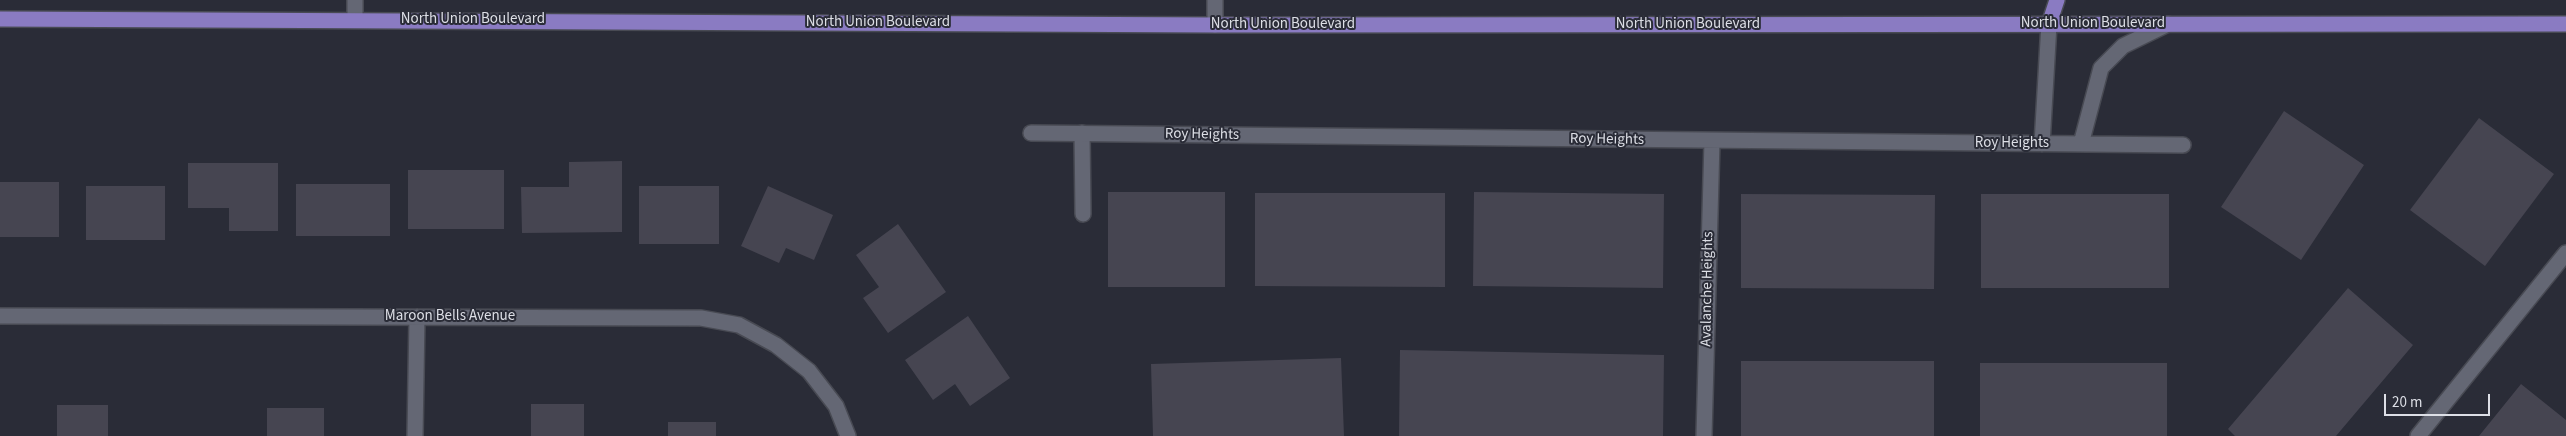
<!DOCTYPE html>
<html>
<head>
<meta charset="utf-8">
<style>
	body { margin:0 }
	#map { position:relative; width:2566px; height:436px; overflow:hidden; background:#2a2c37; font-family:"Source Sans 3",sans-serif }
	canvas { display:block }
	.scale { position:absolute; left:2384px; top:394px; width:106px; height:22px; box-sizing:border-box; border:2px solid #dddfe6; border-top:0; padding-left:6px; font-size:15px; line-height:18px; white-space:nowrap; color:#dddfe6; -webkit-text-stroke:4px #2a2c37; paint-order:stroke }
</style>
</head>
<body>
<div id="map">
<canvas width="2566" height="436"></canvas>
<div class="scale">20 m</div>
</div>
<script>
const ctx = document.querySelector('canvas').getContext('2d');
ctx.lineJoin = 'round';
function paint(path, color) { ctx.fillStyle = color; ctx.fill(path, 'evenodd'); }
const poly = rows => new Path2D(rows.map(r => 'M' + r).join(''));
function trace(path, color, width, dash) { ctx.strokeStyle = color; ctx.lineWidth = width; ctx.lineCap = dash ? 'butt' : 'round'; ctx.setLineDash(dash || []); ctx.stroke(path); }
function label(font, color, halo, rows, align = 'center') {
  ctx.font = font + ' "Source Sans 3",sans-serif'; ctx.lineWidth = 4; ctx.setLineDash([]); ctx.textBaseline = 'middle'; ctx.strokeStyle = halo; ctx.fillStyle = color; for (const [text, x, y, turn = 0] of rows) {
    ctx.save(); ctx.translate(x, y); ctx.rotate((+turn || 0) * Math.PI / 180); ctx.textAlign = isNaN(turn) ? turn : align; if (halo) ctx.strokeText(text, 0, 0); ctx.fillText(text, 0, 0); ctx.restore();
  }
}
paint(poly([
	[2284,111,2364,165,2301,260,2221,207],
	[2479,118,2554,174,2485,266,2410,210],
	[622,161,622,232,522,233,521,187,569,187,569,162],
	[188,163,278,163,278,231,229,231,229,208,188,208],
	[408,170,504,170,504,229,408,229],
	[0,182,59,182,59,237,0,237],
	[296,184,390,184,390,236,296,236],
	[86,186,165,186,165,240,86,240],
	[639,186,719,186,719,244,639,244],
	[768,186,833,215,814,260,786,248,779,263,741,246],
	[1108,192,1225,192,1225,287,1108,287],
	[1474,192,1664,194,1663,288,1473,286],
	[1255,193,1445,193,1445,287,1255,286],
	[1741,194,1935,195,1934,289,1741,288],
	[1981,194,2169,194,2169,288,1981,288],
	[898,224,946,292,888,333,863,298,879,287,856,255],
	[2348,288,2413,345,2336,436,2235,436,2228,429],
	[968,316,1010,378,970,406,955,384,933,400,905,360],
	[1400,350,1664,355,1663,436,1399,436],
	[1341,358,1344,436,1153,436,1151,364],
	[1741,361,1934,361,1934,436,1741,436],
	[1980,363,2167,363,2167,436,1980,436],
	[2521,384,2566,420,2566,436,2479,436],
	[531,404,584,404,584,436,531,436],
	[57,405,108,405,108,436,57,436],
	[267,408,324,408,324,436,267,436],
	[668,422,716,422,716,436,668,436]
]), '#464551');
const lane = poly([
	[1082,133,1083,214]
]);
const street = poly([
	[355,0,355,19],
	[1215,0,1215,25],
	[1031,133,2183,145],
	[2042,144,2049,24],
	[2081,144,2101,68,2123,46,2168,24],
	[0,316,701,318,739,325,776,345,809,371,836,406,848,436],
	[415,436,417,317],
	[1704,436,1712,141],
	[2418,436,2566,253]
]);
const primary = poly([
	[0,19,1215,25,2566,24],
	[2049,24,2057,0]
]);
trace(lane, '#484a53', 18);
trace(street, '#484a53', 18);
trace(primary, '#484a53', 18);
trace(lane, '#646774', 15);
trace(street, '#646774', 15);
trace(primary, '#8a7bc2', 15);
label('15px', '#dddfe6', '#2a2c37', [
	["North Union Boulevard",473,20],
	["North Union Boulevard",878,23],
	["North Union Boulevard",2093,24],
	["North Union Boulevard",1283,25],
	["North Union Boulevard",1688,25],
	["Roy Heights",1202,135,1],
	["Roy Heights",1607,140,1],
	["Roy Heights",2012,144],
	["Avalanche Heights",1708,289,-89],
	["Maroon Bells Avenue",450,317]
]);
</script>
</body>
</html>
